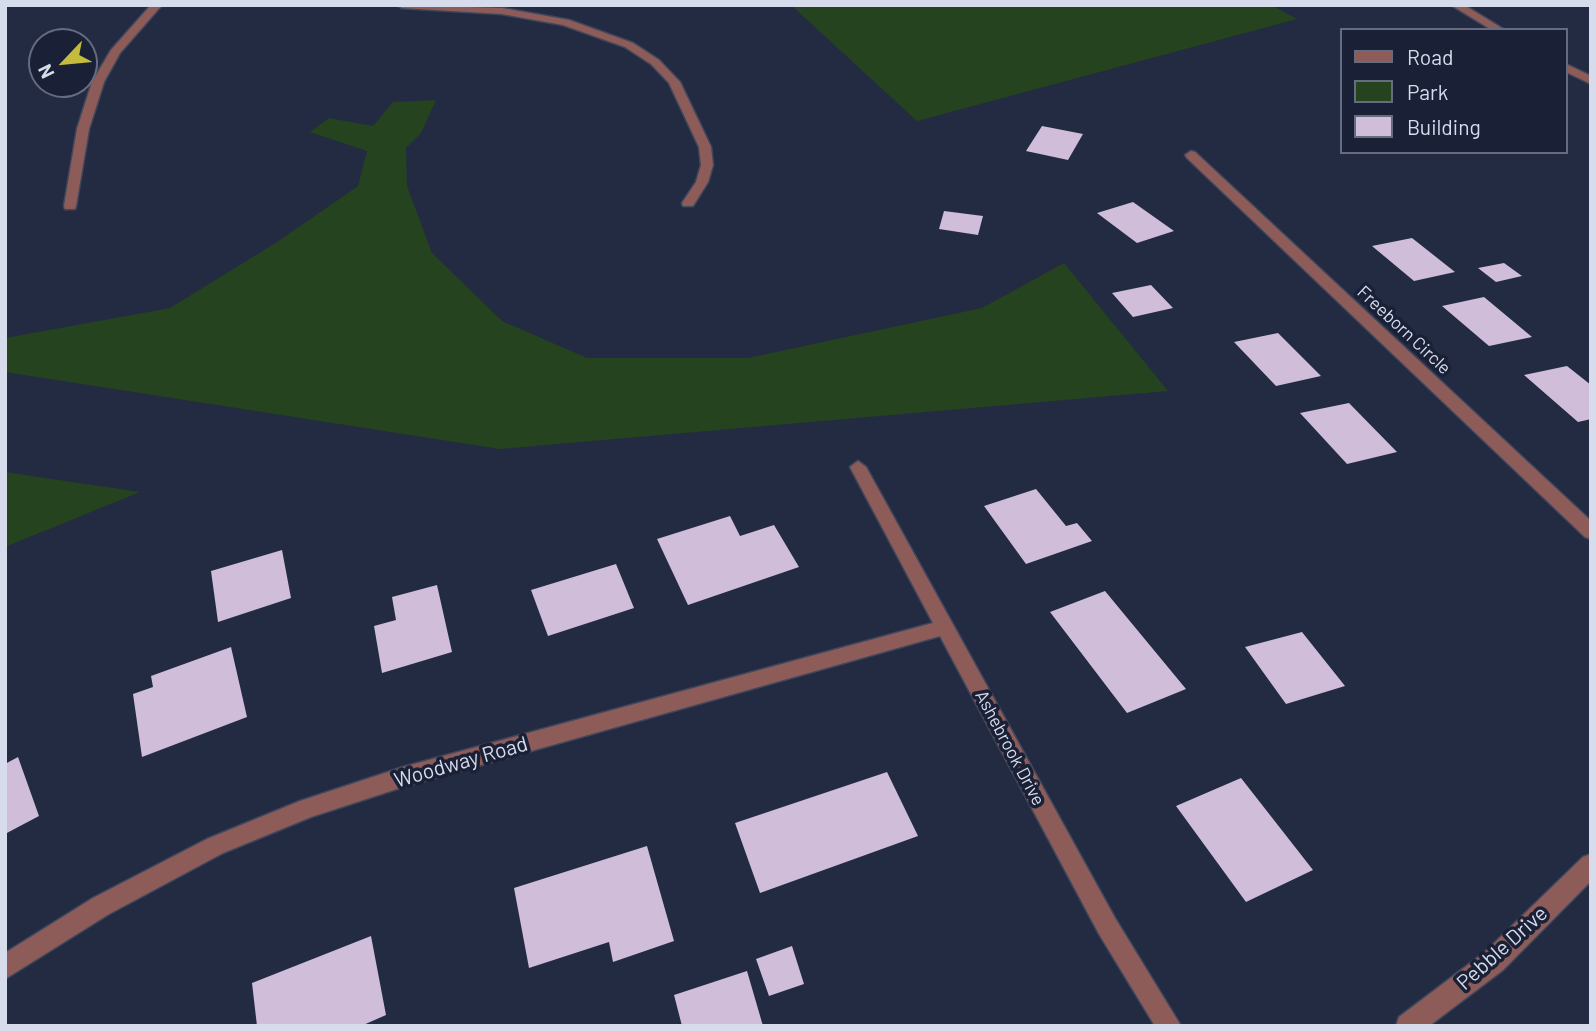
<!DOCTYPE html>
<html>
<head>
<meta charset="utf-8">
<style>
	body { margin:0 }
	#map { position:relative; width:1596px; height:1031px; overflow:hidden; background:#232b42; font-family:Barlow,sans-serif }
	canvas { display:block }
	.frame { position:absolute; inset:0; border:7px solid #d7dcec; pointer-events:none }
	.legend { position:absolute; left:1340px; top:28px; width:228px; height:126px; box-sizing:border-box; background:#1a2137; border:2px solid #666c7f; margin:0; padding:9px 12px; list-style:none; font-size:21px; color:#d7dcec }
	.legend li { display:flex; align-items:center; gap:14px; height:35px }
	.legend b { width:35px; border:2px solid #666c7f }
	.north { position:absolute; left:28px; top:28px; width:70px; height:70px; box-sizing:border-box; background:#1a2137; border:2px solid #666c7f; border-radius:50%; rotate:244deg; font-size:19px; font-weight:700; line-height:28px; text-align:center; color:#d7dcec }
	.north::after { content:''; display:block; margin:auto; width:24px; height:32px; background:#c5bc3d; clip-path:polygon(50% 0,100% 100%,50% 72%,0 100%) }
</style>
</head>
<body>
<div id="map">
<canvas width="1596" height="1031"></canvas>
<div class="frame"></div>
<ul class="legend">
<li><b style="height:9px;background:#8e5c58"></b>Road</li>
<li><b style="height:19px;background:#25431e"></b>Park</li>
<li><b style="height:19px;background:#cfbdda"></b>Building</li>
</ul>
<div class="north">N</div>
</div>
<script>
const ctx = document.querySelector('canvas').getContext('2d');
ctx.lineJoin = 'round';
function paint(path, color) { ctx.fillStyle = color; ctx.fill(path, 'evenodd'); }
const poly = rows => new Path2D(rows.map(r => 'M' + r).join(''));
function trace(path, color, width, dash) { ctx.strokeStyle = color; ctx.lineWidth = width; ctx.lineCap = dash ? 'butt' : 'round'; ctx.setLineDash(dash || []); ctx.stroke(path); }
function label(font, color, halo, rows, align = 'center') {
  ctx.font = font + ' Barlow,sans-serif'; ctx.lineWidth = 7; ctx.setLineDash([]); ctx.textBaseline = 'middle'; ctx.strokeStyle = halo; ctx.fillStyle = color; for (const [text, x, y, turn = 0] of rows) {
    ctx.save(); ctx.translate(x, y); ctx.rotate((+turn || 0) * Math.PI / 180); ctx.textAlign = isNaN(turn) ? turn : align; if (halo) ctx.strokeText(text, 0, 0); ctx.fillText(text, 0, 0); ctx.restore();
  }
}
paint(poly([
	[791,5,1271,5,1297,19,917,121],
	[436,100,421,133,406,148,407,186,432,253,502,321,587,358,748,358,982,308,1064,263,1168,391,500,449,5,372,5,338,170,308,277,242,358,186,367,151,310,132,329,118,373,126,393,102],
	[5,472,140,492,5,547]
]), '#25431e');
paint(poly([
	[1042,126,1083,134,1068,160,1026,151],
	[1133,202,1174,231,1137,243,1097,213],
	[944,211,983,216,978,235,939,229],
	[1412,238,1455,272,1414,281,1372,246],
	[1504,263,1522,276,1496,282,1478,268],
	[1151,285,1173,308,1133,317,1112,293],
	[1484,297,1532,337,1489,346,1442,306],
	[1278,333,1321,376,1276,386,1234,342],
	[1567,366,1591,385,1591,419,1578,422,1524,375],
	[1349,403,1397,452,1347,464,1300,413],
	[1036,489,1066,526,1077,523,1092,541,1026,564,984,506],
	[730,516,740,536,774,525,799,567,688,605,657,539],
	[282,550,291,598,218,622,211,571],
	[616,564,634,608,548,636,531,590],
	[437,585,452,652,382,673,374,626,396,620,392,597],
	[1105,591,1186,689,1127,713,1050,612],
	[1302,632,1345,686,1286,704,1245,647],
	[231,647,247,717,142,757,133,694,153,687,151,676],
	[18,757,39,816,5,834,5,764],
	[887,772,918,836,760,893,735,823],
	[1241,778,1313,870,1246,902,1176,806],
	[647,846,674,941,613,962,609,942,529,968,514,888],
	[371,936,386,1015,361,1026,257,1026,252,983],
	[792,946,804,984,769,996,756,959],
	[747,971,763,1026,682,1026,674,995]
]), '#cfbdda');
const street = poly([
	[151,5,162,5,120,53,104,82,89,129,76,206,75,209,65,209,64,206,77,129,92,82,111,50,151,5],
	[397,5,502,8,569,20,633,43,659,60,680,82,711,147,713,165,708,182,693,206,683,206,682,203,696,182,701,165,699,147,669,83,651,64,625,47,563,25,502,14,402,8,397,5],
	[1451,5,1464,5,1505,30,1492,30,1451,5],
	[1566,64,1591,76,1591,84,1566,72,1566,64],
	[1191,151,1195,152,1591,521,1591,539,1585,537,1187,158,1185,155,1191,151],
	[858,461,866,467,1115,918,1181,1026,1155,1026,1099,934,940,636,403,787,311,817,223,853,109,914,5,979,5,953,93,898,207,839,300,801,403,767,933,623,850,467,858,461],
	[1591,854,1591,881,1503,970,1429,1026,1396,1026,1399,1017,1485,952,1583,857,1591,854]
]);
trace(street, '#40475d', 3);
paint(street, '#8e5c58');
label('18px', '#d7dcec', '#1a2137', [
	["Freeborn Circle",1404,330,43],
	["Ashebrook Drive",1010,748,62]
]);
label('21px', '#d7dcec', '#1a2137', [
	["Woodway Road",461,762,-16],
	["Pebble Drive",1502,948,-42]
]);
</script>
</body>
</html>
